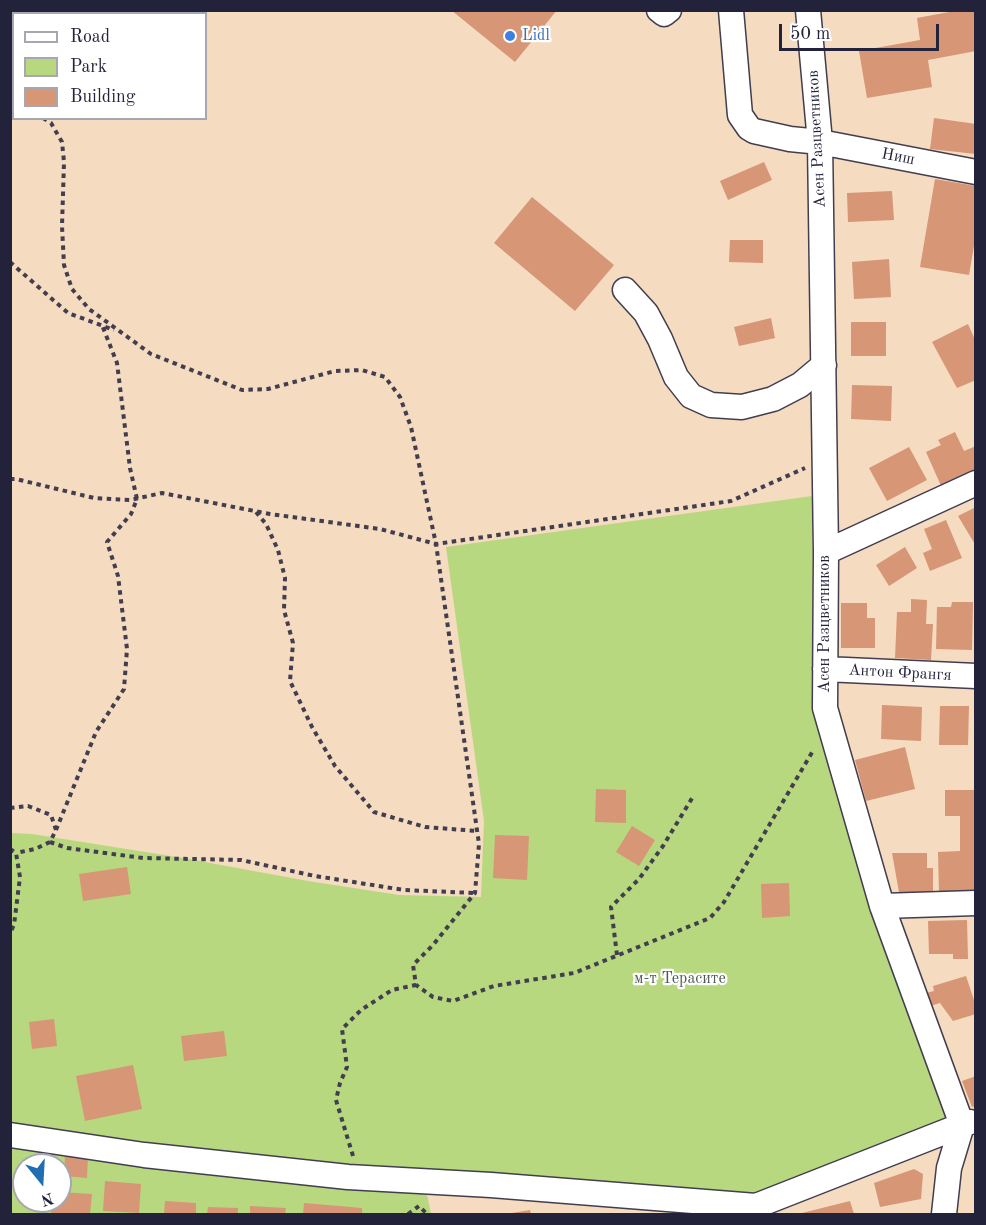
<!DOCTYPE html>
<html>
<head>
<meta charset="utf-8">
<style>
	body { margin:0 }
	#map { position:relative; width:986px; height:1225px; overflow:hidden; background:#f5dbbf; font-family:"Old Standard TT",serif }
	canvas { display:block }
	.frame { position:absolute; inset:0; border:12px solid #22223b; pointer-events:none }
	.legend { position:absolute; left:12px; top:12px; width:195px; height:108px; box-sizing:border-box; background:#fff; border:2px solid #a7a7b1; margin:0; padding:8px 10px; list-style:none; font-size:18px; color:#22223b }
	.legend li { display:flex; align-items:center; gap:12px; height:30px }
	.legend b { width:30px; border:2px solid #a7a7b1 }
	.north { position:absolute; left:12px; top:1153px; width:60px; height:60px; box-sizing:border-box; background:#fff; border:2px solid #a7a7b1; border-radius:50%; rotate:162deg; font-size:16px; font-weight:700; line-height:24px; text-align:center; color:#22223b }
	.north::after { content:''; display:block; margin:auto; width:21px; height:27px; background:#1f6fb2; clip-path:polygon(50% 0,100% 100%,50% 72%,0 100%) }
	.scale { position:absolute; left:779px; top:24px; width:160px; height:27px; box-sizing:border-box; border:3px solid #22223b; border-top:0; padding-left:8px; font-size:18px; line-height:21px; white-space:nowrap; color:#22223b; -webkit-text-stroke:4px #fff; paint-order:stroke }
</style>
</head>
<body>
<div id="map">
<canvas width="986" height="1225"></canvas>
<div class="frame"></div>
<ul class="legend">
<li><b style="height:8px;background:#fff"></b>Road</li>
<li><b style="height:16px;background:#b7d87f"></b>Park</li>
<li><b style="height:16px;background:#d79675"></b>Building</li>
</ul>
<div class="north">N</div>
<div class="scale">50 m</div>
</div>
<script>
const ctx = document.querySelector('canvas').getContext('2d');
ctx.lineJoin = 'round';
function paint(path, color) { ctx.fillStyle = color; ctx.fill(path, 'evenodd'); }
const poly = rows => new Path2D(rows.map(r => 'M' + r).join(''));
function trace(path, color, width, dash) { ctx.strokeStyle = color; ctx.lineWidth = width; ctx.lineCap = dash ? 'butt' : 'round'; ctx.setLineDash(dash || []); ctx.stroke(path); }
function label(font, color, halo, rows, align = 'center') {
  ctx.font = font + ' "Old Standard TT",serif'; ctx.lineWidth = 4.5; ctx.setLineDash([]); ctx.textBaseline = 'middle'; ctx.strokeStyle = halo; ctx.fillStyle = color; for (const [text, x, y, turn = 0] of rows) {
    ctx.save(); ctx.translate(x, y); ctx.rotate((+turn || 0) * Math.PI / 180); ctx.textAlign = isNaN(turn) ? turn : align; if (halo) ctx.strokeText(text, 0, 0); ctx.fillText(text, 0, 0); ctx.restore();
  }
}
paint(poly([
	[812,496,814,707,955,1121,754,1201,423,1174,431,1214,11,1214,10,833,32,834,183,858,308,881,399,895,481,897,484,821,446,547],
	[24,1165,60,1165,60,1201,24,1201]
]), '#b7d87f');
paint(poly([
	[451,10,557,10,515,62],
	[960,10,976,10,976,51,928,60,932,87,867,98,859,51,920,40,917,18],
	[934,118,976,124,976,154,930,149],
	[764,162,772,180,728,200,720,181],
	[935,179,976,186,976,234,969,275,920,267],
	[892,191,894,220,848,222,847,193],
	[532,197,614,265,575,311,494,243],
	[730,240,763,240,763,263,729,262],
	[889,259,891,297,854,299,852,262],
	[771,318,775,338,739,346,734,327],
	[851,322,886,322,886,356,851,356],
	[968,324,976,342,976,380,957,388,932,342],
	[852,385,892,386,891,421,851,419],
	[955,432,964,451,976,446,976,473,942,488,926,452,941,445,938,440],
	[909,447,927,480,887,501,869,468],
	[976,507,976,546,958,516],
	[946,520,962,558,930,571,923,553,932,549,924,529],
	[905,547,917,568,889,586,876,565],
	[911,599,927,600,926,624,933,624,931,660,895,658,897,612,911,612],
	[952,602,973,602,972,650,936,649,937,607,951,607],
	[841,603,867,603,867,618,875,618,875,648,841,648],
	[882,705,922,707,921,741,881,739],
	[940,706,969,706,968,745,939,745],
	[905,747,915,789,866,801,855,760],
	[596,789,626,790,626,823,595,822],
	[945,790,976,790,976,892,939,893,938,852,960,851,960,816,945,816],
	[632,826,655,840,639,866,616,852],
	[495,835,529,836,527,880,493,878],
	[892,853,927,853,927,868,933,868,933,893,899,892],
	[127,867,131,894,83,901,79,874],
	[789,883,790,916,762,918,761,884],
	[967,920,968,959,953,959,953,954,929,954,928,921],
	[966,976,976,1006,976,1014,953,1021,940,1003,930,1006,926,993,934,991,933,986],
	[54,1019,57,1046,32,1049,29,1022],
	[224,1031,227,1056,184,1061,181,1036],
	[133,1065,142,1109,85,1121,76,1076],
	[976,1076,976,1106,972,1107,962,1081],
	[65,1155,88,1156,87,1178,64,1176],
	[914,1169,923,1174,921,1199,880,1207,874,1183],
	[105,1181,141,1184,139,1213,103,1211],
	[60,1192,92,1194,90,1214,51,1214,52,1201,60,1201],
	[165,1201,196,1203,196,1214,164,1214],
	[850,1201,854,1214,798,1214],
	[304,1203,362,1208,362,1214,303,1214],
	[250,1206,286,1208,285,1214,250,1214],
	[208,1207,238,1208,238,1214,207,1214],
	[530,1210,531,1214,512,1214,512,1213]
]), '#d79675');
const minor = poly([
	[659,10,664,14,669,10],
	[731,10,740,115,749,128,754,131,790,139,820,142,976,172],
	[808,10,820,142,826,552,825,708,882,906,962,1125,949,1168,944,1214],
	[625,290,646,313,660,339,676,377,691,396,711,405,742,407,773,399,800,385,824,365],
	[826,552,976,483],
	[825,669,976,676],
	[882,906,976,903],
	[10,1135,144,1155,348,1177,491,1185,756,1206,970,1122]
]);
trace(minor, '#423e4f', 27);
trace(poly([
	[10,100,14,102],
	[43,118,51,123,62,142,64,162,62,226,64,265,72,289,89,309,151,354,242,390,268,389,335,371,362,370,385,377,400,397,411,427,436,544,479,844,475,893,433,945,413,965,416,985,433,997,453,1001,494,986,574,973,710,918,724,902,814,749],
	[10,262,68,313,114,330],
	[10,479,16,479,94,498,130,500,162,493,270,514,380,529,436,544,731,501,805,468],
	[256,512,266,524,278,550,285,578,284,610,293,643,290,681,312,727,335,766,374,812,425,827,477,831],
	[10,808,28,806,51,815,56,830,50,842,35,849,16,853],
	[56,830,96,732,124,689,127,649,118,576,107,542,131,514,137,499,130,468,117,363,102,325],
	[50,842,67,848,143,858,241,860,315,876,404,890,474,893],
	[10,849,16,853,20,877,14,925,10,933],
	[617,955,611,907,639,879,663,846,694,795],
	[353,1156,336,1100,340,1083,347,1067,342,1029,361,1010,392,990,416,985],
	[408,1214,419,1206,427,1214]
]), '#423e4f', 4, [4.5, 4.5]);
trace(minor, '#fff', 24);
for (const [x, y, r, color] of [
	[510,36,6,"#3f7fe0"]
]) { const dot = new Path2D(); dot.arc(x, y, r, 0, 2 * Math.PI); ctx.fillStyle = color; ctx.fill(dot); trace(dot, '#fff', 2); }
label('16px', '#366cbe', '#fff', [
	["Lidl",522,36]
], 'left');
label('16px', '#22223b', '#fff', [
	["Асен Разцветников",817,139,-93],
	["Ниш",898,157,11],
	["Асен Разцветников",825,624,-90],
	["Антон Франгя",900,673,3]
]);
label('16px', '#4f594f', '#fff', [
	["м-т Терасите",680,979]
]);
</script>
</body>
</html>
